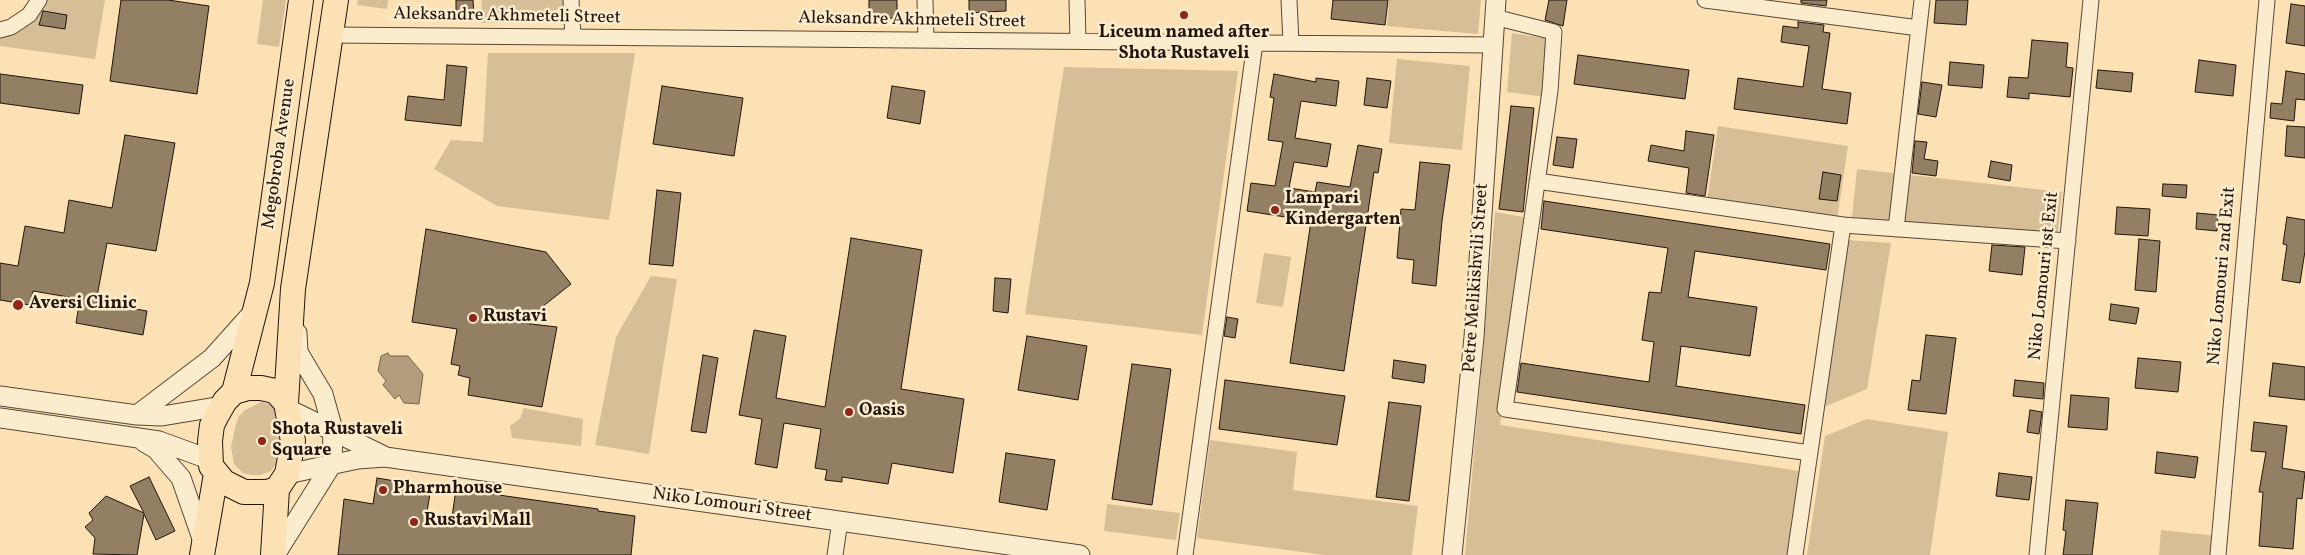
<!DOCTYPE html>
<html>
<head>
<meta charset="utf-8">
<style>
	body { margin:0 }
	canvas { display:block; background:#fbe1b4 }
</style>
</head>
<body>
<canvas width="2305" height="555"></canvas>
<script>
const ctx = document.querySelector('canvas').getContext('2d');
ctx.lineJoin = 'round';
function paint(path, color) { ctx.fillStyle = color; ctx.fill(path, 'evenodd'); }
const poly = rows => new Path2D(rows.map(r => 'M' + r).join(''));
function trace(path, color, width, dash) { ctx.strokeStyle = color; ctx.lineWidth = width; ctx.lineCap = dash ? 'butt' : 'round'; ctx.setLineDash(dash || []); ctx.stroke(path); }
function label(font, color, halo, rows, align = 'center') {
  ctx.font = font + ' Vollkorn,serif'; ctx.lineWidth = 5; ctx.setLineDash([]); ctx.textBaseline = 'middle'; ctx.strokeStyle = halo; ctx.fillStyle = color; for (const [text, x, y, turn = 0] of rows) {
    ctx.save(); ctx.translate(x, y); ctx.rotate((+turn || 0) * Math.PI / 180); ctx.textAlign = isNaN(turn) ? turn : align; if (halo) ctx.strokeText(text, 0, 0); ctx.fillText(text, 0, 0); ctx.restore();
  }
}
paint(poly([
	[44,0,105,0,95,59,0,46,0,33,19,32,38,13],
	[263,0,286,0,279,47,257,44],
	[358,0,388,0,387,9,357,5],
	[482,0,568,0,569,22,481,23],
	[1389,0,1481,0,1478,34,1387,26],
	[1512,33,1551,39,1547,97,1507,92],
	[488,53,635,53,609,220,497,206,434,169,451,140,483,142],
	[1397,59,1470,66,1462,150,1389,143],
	[1064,67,1238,71,1202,335,1025,314],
	[1718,126,1848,146,1837,220,1707,201],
	[1857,169,2062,192,2057,240,1852,217],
	[1495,212,1528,218,1500,425,1799,471,1789,555,1465,555],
	[1847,240,1891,243,1867,389,1822,408],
	[1264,253,1291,257,1283,307,1256,303],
	[651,276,677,279,649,454,595,445,616,337],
	[261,402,269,404,277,409,282,419,280,459,271,471,260,475,251,475,243,473,234,464,231,447,236,424,239,416,245,410],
	[524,408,583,419,581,446,512,438,510,426,520,419],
	[1867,419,1948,432,1930,555,1807,555,1825,436],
	[1210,440,1297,452,1293,490,1418,506,1412,555,1325,555,1197,538],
	[1107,504,1180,513,1176,540,1104,531],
	[2161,530,2216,536,2214,555,2159,555]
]), '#d6be97');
const water = poly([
	[388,353,390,356,408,356,423,374,419,404,404,403,399,395,395,399,383,385,386,381,378,371,381,356,388,353]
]);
paint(water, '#b19c7b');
trace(water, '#78664f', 1);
const building = poly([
	[121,0,168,0,209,6,197,94,110,81,121,0],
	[456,0,473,0,474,15,456,16,456,0],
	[869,0,897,0,897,18,869,18,869,0],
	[969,0,1006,0,1006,11,969,13,969,0],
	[1333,0,1388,0,1385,25,1331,19,1333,0],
	[1549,0,1567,0,1563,26,1545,20,1549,0],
	[1801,0,1827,0,1826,6,1801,3,1801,0],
	[1936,0,1968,0,1966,25,1934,23,1936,0],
	[2291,4,2305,6,2305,46,2286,43,2291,4],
	[43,11,67,15,65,29,39,25,43,11],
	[1798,22,1824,25,1823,32,1830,33,1822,89,1851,93,1847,124,1734,109,1738,78,1803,87,1809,46,1781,42,1783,26,1798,28,1798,22],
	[2032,40,2068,43,2066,67,2073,68,2070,97,2029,93,2029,99,2007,97,2009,77,2028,78,2032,40],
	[1578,55,1689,70,1685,99,1574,84,1578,55],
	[2199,60,2236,65,2233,96,2195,92,2199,60],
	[1950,62,1984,65,1982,88,1948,85,1950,62],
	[447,65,467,67,461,126,405,120,408,96,444,100,447,65],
	[2098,70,2133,73,2131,92,2096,88,2098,70],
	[2286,71,2305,74,2305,100,2296,99,2294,121,2270,118,2271,103,2282,104,2286,71],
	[0,74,83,85,79,114,0,103,0,74],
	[1274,74,1316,82,1316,78,1339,81,1336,106,1301,101,1295,138,1331,144,1327,167,1294,162,1289,188,1315,192,1317,182,1350,187,1358,145,1382,149,1378,173,1374,172,1344,371,1290,363,1311,221,1247,211,1251,183,1275,186,1283,142,1268,140,1274,98,1270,97,1274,74],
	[1367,78,1391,81,1387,108,1364,105,1367,78],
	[1922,82,1942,85,1936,117,1918,114,1922,82],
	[662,86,743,98,734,156,653,144,662,86],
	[892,86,925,91,920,124,887,118,892,86],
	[1511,106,1534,108,1523,212,1499,209,1511,106],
	[2287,126,2305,127,2305,158,2285,156,2287,126],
	[1686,131,1714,135,1705,196,1686,193,1689,168,1648,161,1651,145,1684,151,1686,131],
	[125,135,175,143,156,251,107,243,96,302,147,311,143,335,76,323,80,299,33,291,30,305,0,300,0,263,18,266,25,226,64,233,69,200,112,208,125,135],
	[1557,137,1577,139,1573,168,1553,165,1557,137],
	[1915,141,1927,142,1924,159,1938,161,1936,176,1912,173,1915,141],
	[1991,161,2012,165,2010,181,1988,177,1991,161],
	[1420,162,1450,165,1442,221,1436,286,1412,283,1414,260,1397,258,1401,209,1415,210,1420,162],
	[1823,172,1841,175,1837,201,1819,199,1823,172],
	[2163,184,2187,185,2186,198,2162,196,2163,184],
	[657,190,681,193,673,266,649,264,657,190],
	[1544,201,1830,244,1826,270,1695,251,1688,297,1757,307,1750,356,1681,346,1676,386,1805,405,1801,434,1517,392,1521,363,1649,382,1654,342,1642,340,1649,292,1661,293,1668,248,1541,229,1544,201],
	[2117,207,2150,209,2148,236,2115,234,2117,207],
	[2197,213,2218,215,2217,231,2196,229,2197,213],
	[2287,217,2305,220,2305,251,2300,283,2282,280,2287,245,2283,244,2287,217],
	[426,229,546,252,571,284,522,323,557,327,542,407,468,395,470,378,458,375,460,366,451,364,457,329,412,322,426,229],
	[851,238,922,250,901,389,964,399,953,473,892,463,888,484,842,477,842,482,825,480,827,470,815,468,821,429,784,423,777,468,755,464,762,419,739,415,754,330,786,336,776,398,825,407,851,238],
	[2139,239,2160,241,2156,292,2135,290,2139,239],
	[1992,245,2025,247,2022,275,1989,271,1992,245],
	[995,278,1011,279,1008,313,993,311,995,278],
	[2111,304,2139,308,2136,324,2109,320,2111,304],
	[1227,317,1238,319,1235,338,1224,336,1227,317],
	[1926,335,1956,338,1946,414,1908,410,1912,380,1920,381,1926,335],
	[1027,336,1087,346,1078,400,1018,390,1027,336],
	[703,355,718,358,706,433,691,431,703,355],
	[2138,358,2181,362,2178,392,2135,388,2138,358],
	[1394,360,1426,365,1424,383,1392,378,1394,360],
	[2273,363,2305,367,2305,400,2269,396,2273,363],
	[1132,364,1171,369,1152,505,1112,499,1132,364],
	[1225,380,1345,396,1337,445,1219,429,1225,380],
	[2015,380,2044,383,2043,399,2013,396,2015,380],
	[2071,395,2109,398,2107,430,2068,427,2071,395],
	[1389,402,1421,406,1409,501,1376,497,1389,402],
	[2030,410,2042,412,2039,434,2027,432,2030,410],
	[2254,422,2287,426,2282,468,2305,472,2302,499,2297,498,2293,549,2259,546,2263,492,2259,492,2266,452,2251,451,2254,422],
	[2157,452,2198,457,2195,478,2155,473,2157,452],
	[1006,453,1055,460,1047,510,999,502,1006,453],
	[1999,473,2032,477,2029,500,1996,496,1999,473],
	[149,477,175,531,156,540,144,514,137,555,93,554,95,538,85,527,93,520,89,513,106,496,144,513,130,486,149,477],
	[377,478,431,487,427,512,452,517,456,489,598,509,598,511,635,516,631,555,338,555,344,499,373,504,377,478],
	[2066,500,2098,503,2092,555,2063,555,2066,531,2063,530,2066,500]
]);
paint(building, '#937f63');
trace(building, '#22150c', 1);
const minor = poly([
	[571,0,573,37],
	[925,0,926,40],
	[1077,0,1078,41],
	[1289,0,1291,43],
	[1705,0,1919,28],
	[1494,17,1554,32,1550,91,1505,409,1810,453],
	[0,30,11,27,29,15,39,0],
	[331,35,1492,45],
	[1537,181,1843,225,2068,241],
	[1896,229,1922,0],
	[835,555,840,521],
	[1185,555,1255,43],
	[1795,555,1843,225],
	[2037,555,2091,0],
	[2218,555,2267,0]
]);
const tertiary = poly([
	[0,396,137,415,162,416,222,406],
	[288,409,384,456],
	[137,415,212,358,255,310],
	[0,418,159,441,211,460],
	[144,442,156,449,181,478,204,544],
	[287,474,358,459,385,457,1080,555],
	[275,555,332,464,333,430,323,394,298,352,297,333],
	[1452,555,1474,337,1496,0]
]);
const primary = poly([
	[234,392,262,283,301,0],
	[277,489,267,492,244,492,224,482,211,466,210,441,212,425,217,415,225,401,234,392,248,388,261,388,275,391,286,403],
	[202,555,216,474],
	[273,555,277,489,287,474,293,441,286,403,293,289,336,0]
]);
trace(minor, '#584836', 17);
trace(tertiary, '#584836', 21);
trace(primary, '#22150c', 26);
trace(minor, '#fcecce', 15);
trace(tertiary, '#fcecce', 19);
trace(primary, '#fbe1b4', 24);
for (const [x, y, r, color] of [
	[1184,15,5,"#8f2418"],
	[1275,210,5,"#8f2418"],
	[18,305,6,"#8f2418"],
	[473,318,5,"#8f2418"],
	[849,412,5,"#8f2418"],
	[262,441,5,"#8f2418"],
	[383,490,5,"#8f2418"],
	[414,522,5,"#8f2418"]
]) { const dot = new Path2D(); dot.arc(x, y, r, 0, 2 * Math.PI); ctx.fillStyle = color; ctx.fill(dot); trace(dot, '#fcecce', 2); }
label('18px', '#22150c', '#fcecce', [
	["Aleksandre Akhmeteli Street",507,17,1],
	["Aleksandre Akhmeteli Street",912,21,1],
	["Megobroba Avenue",280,154,-82],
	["Niko Lomouri 1st Exit",2045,276,-84],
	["Niko Lomouri 2nd Exit",2223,276,-85],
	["Petre Melikishvili Street",1477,278,-86],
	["Niko Lomouri Street",732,506,8]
]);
label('bold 18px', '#22150c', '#fcecce', [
	["Liceum named after",1184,34,"center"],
	["Shota Rustaveli",1184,55,"center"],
	["Lampari",1285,200],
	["Kindergarten",1285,221],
	["Aversi Clinic",29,305],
	["Rustavi",483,318],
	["Oasis",859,412],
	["Shota Rustaveli",272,431],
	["Square",272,452],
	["Pharmhouse",393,490],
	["Rustavi Mall",424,522]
], 'left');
</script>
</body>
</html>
